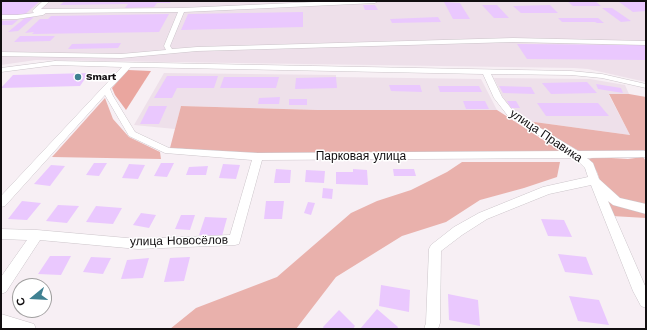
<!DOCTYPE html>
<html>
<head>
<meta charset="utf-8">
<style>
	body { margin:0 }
	#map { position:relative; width:647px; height:330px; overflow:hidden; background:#f7eff4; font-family:"Work Sans",sans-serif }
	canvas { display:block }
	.frame { position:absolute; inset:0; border:2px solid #110e10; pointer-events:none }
	.north { position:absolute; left:12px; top:278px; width:40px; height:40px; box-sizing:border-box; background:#fff; border:1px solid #a09f9f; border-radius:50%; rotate:252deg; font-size:11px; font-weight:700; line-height:16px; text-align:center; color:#110e10 }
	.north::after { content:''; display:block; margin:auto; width:14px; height:18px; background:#3f8192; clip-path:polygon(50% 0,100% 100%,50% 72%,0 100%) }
</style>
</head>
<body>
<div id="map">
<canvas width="647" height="330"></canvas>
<div class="frame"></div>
<div class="north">С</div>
</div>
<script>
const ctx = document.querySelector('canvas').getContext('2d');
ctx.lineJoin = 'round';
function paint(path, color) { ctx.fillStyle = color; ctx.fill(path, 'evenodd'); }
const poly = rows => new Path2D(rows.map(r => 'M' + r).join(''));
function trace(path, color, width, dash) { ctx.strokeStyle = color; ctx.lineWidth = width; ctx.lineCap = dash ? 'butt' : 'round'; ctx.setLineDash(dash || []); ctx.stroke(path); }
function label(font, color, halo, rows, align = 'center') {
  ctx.font = font + ' "Work Sans",sans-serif'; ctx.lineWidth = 3; ctx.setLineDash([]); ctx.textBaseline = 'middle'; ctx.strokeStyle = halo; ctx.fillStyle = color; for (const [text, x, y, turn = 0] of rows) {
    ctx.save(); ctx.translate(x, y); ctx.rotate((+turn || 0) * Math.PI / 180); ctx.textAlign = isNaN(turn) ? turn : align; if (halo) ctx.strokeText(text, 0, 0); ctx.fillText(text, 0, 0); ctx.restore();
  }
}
paint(poly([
	[1,1,646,1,646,82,588,69,574,68,36,60,1,65],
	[164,73,336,75,336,77,481,79,497,110,318,110,181,106,175,129,134,125],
	[494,78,590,79,625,85,629,94,609,95,630,135,527,121,512,111,503,98]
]), '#eee0ea');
paint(poly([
	[609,94,629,94,646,97,646,152,644,150,579,151,527,121,630,135],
	[105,98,113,119,129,137,160,152,161,159,52,157],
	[181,106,318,110,497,110,562,152,257,154,170,148],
	[595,157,628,159,643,157,646,161,646,218,612,216,597,172,589,159],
	[462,162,560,162,557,177,524,188,480,200,446,222,402,236,336,277,296,329,170,329,196,308,277,277,351,213,377,201,411,190,447,172]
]), '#e9b1ac');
paint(poly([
	[128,70,151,71,126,110,115,95,112,88]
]), '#eaa69f');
paint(poly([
	[1,1,40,1,23,16,1,17],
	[65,1,171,1,170,3,157,3,154,7,125,8,128,4,60,5],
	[567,1,595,1,601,6,573,6],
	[646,1,646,11,633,12,619,2],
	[444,2,460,3,470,19,453,19],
	[363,5,375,5,378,10,365,10],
	[482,5,497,5,509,18,494,18],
	[550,5,558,13,521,13,513,6],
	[602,8,612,8,631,21,621,22],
	[303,12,303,27,181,30,188,14],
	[169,14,159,32,32,34,34,32,25,33,40,19,48,19,51,16],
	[34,17,18,31,8,32,25,18],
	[438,17,441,22,392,23,390,19],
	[558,18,598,18,604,23,597,23,595,22,562,22],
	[18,20,12,25,1,25,1,21],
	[20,36,55,36,50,41,14,42],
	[121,43,118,48,68,49,72,44],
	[517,44,646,45,646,60,527,59],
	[89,73,80,86,1,88,13,75],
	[167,76,218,76,214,88,177,88,172,98,154,98],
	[224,77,279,77,276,88,220,88],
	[336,77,337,88,295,89,296,78],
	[587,82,597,93,551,94,542,83],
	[596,84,621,88,623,93,598,89],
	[389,85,420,85,422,92,391,91],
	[438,86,479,86,482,92,440,92],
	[499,86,531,87,535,94,503,93],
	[280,97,279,104,258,104,259,98],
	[289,99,307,99,307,105,289,105],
	[463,101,485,101,489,109,466,109],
	[507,101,516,101,520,108,511,108],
	[537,103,598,103,609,116,546,116],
	[149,106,167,106,159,124,140,124],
	[94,163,107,163,99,176,86,175],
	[161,163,174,163,167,177,154,176],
	[129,164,145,165,138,179,122,178],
	[223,164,240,165,236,179,219,178],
	[51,165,65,166,50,186,34,184],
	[208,166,206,175,186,175,189,167],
	[276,169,291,170,290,183,274,183],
	[353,169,367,170,368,185,336,184,336,172,353,172],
	[393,169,414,169,416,176,394,176],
	[306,170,325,171,324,183,305,182],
	[323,188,333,189,332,199,322,198],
	[22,201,41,203,27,220,8,219],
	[266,201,284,201,282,219,264,219],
	[308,202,315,203,311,215,304,213],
	[58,205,79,206,67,223,46,221],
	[96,206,122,208,113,224,86,222],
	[141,213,156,215,149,228,133,225],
	[181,215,195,215,190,230,175,229],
	[205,217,227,218,222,236,199,235],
	[541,219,564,220,572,237,548,236],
	[558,254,586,257,593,275,565,272],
	[50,256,71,256,61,275,38,274],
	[91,257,111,258,103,274,83,272],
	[190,257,184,281,164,282,170,258],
	[149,258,143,278,121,279,127,260],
	[381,285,410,290,409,312,379,306],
	[448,294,478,300,480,326,449,320],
	[569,296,599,300,609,325,578,321],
	[377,309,398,327,397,329,360,329],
	[339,310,355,326,353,329,324,329,323,327]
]), '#eac8fe');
const minor = poly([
	[43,1,50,1,41,9,182,8,338,1,378,1,375,3,184,12,170,46,172,49,197,47,513,38,646,41,646,45,513,42,197,51,121,58,1,56,1,52,121,54,166,50,164,46,178,12,46,13,43,15,17,19,1,19,1,15,17,15,34,13,32,11,33,10,43,1],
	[55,61,571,71,602,74,646,84,646,88,602,78,571,75,491,74,502,97,514,112,578,151,646,151,646,157,587,158,593,163,599,179,620,198,646,204,646,214,613,205,608,201,646,288,646,308,641,306,633,291,591,185,549,194,487,219,462,235,441,251,440,323,438,329,424,329,426,323,429,249,431,245,454,227,479,213,543,187,588,177,585,168,575,158,262,160,239,244,235,245,138,249,40,240,6,292,1,294,1,277,27,240,1,239,1,229,37,230,138,239,230,235,252,160,165,153,129,136,105,95,5,206,1,207,1,196,122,67,55,65,1,72,1,68,55,61],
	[131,67,483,74,494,98,508,116,564,151,258,153,169,148,135,132,113,96,110,89,131,67],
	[1,314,34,324,36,329,1,328,1,314]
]);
trace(minor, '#ccc5ca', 1);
paint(minor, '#fff');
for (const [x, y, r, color] of [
	[78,77,4,"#3f8192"]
]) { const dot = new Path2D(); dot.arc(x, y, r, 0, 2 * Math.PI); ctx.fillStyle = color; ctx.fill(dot); trace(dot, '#fff', 1.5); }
label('bold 10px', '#110e10', '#fff', [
	["Smart",86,77]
], 'left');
label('12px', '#110e10', '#fff', [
	["улица Правика",546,136,34],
	["Парковая улица",361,156],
	["улица Новосёлов",179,241,-1]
]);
</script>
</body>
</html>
